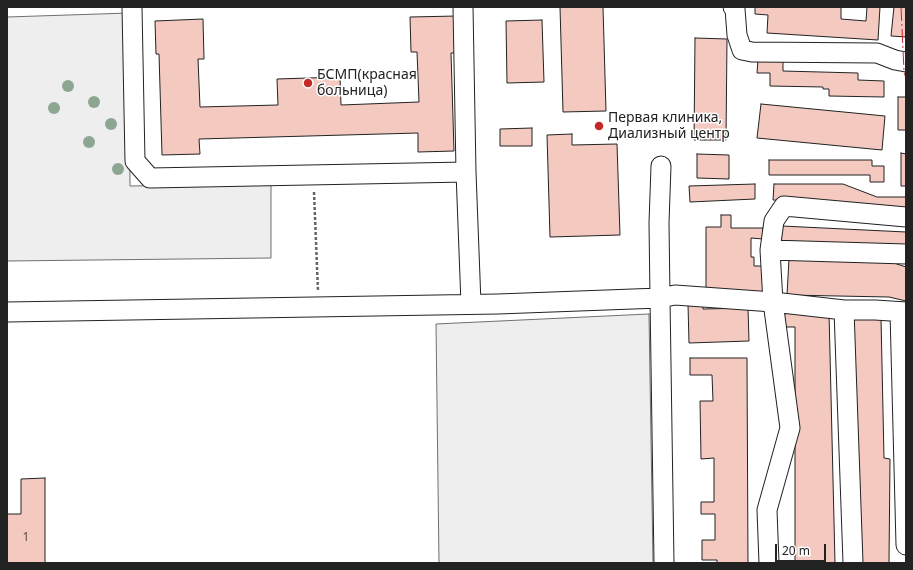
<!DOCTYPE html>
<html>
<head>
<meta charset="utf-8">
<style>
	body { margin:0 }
	#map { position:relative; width:913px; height:570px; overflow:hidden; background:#fff; font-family:"Noto Sans",sans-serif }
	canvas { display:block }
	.frame { position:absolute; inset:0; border:8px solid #222; pointer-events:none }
	.scale { position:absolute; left:775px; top:544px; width:51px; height:18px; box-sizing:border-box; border:2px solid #222; border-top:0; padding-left:5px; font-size:12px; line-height:14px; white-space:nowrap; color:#222; -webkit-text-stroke:3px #fff; paint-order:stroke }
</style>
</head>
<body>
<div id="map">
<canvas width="913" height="570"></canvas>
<div class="frame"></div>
<div class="scale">20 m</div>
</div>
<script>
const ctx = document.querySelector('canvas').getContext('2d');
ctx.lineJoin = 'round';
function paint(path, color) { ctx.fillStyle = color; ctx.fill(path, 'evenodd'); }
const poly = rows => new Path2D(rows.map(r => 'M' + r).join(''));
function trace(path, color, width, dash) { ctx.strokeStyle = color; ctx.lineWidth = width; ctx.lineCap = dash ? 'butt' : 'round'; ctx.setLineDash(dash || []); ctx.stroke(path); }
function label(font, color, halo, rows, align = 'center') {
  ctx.font = font + ' "Noto Sans",sans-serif'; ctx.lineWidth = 3; ctx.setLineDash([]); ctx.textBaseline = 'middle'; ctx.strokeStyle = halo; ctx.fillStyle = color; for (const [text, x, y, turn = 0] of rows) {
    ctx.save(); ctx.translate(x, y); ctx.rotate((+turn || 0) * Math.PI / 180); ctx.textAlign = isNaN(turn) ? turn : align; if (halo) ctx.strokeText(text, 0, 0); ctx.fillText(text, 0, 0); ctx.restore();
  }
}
const green = poly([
	[129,13,130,186,271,184,271,258,7,261,7,17,129,13],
	[649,314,653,563,439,563,436,324,649,314]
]);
paint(green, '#eee');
trace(green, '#6f6f6f', 1);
const building = poly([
	[560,7,603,7,606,111,563,112,560,7],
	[755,7,841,7,841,19,866,21,867,7,880,7,878,40,767,33,768,15,755,14,755,7],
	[894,7,906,7,906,37,891,36,894,7],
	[457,16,458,53,451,53,454,151,418,152,418,133,199,139,200,154,162,155,159,54,156,54,155,21,203,19,204,59,198,59,200,107,278,105,277,79,340,77,341,105,419,102,417,52,411,52,410,17,457,16],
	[542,20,544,82,507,83,506,21,542,20],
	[695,38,727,39,726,140,694,140,695,38],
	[758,60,783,61,783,71,858,73,858,80,884,81,884,97,829,96,829,89,823,89,823,87,770,86,770,73,757,73,758,60],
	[898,97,906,97,906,130,898,130,898,97],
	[761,104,885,116,882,150,757,138,761,104],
	[532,128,532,146,500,146,500,129,532,128],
	[572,134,572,145,617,144,620,235,550,237,547,135,572,134],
	[901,153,906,154,906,186,901,186,901,153],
	[697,154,729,155,729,179,697,178,697,154],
	[769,160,872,160,872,166,884,166,884,182,870,182,870,175,769,175,769,160],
	[755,184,755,199,690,202,689,186,755,184],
	[774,184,843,184,877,197,906,197,906,213,844,203,773,200,774,184],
	[721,215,731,215,731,228,763,228,763,239,751,238,751,257,754,257,754,266,768,266,768,293,706,293,706,227,721,227,721,215],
	[782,226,906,232,906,249,781,243,782,226],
	[789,259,891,262,906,267,906,301,889,297,787,295,789,259],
	[688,304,703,304,703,309,748,308,749,341,689,343,688,304],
	[782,312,829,312,835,563,795,563,795,327,782,327,782,312],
	[848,318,881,318,884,458,890,459,889,563,852,563,848,318],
	[690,358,747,358,748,563,717,563,717,560,702,560,702,540,715,540,715,514,701,514,701,502,714,502,714,458,701,459,700,401,713,401,712,375,690,375,690,358],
	[45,478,45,563,7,563,7,514,21,514,21,479,45,478]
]);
paint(building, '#f3c9c0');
trace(building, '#222', 1);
const minor = poly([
	[132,7,135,161,150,178,466,172,463,7],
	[733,7,735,9,737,35,742,50,752,52,877,53,895,60,906,62],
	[661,166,659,223,660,298,664,563],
	[466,172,471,304],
	[770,250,906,254],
	[844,310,853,563],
	[7,312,498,304,660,298,675,295,773,302,844,310,875,310,906,312],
	[900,312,906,545],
	[769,563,767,510,790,428,773,302,770,250,774,221,784,206,906,217]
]);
trace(minor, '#222', 21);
trace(poly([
	[314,192,318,291]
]), '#646464', 2.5, [3, 2]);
trace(minor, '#fff', 19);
trace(poly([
	[901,7,904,71,906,79]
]), '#c62828', 1, [14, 3, 2, 3]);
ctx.fillStyle = '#8da692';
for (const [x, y] of [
	[68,86],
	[94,102],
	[54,108],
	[111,124],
	[89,142],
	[118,169]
]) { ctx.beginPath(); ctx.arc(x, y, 6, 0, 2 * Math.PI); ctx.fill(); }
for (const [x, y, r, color] of [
	[308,83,5,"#c62828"],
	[599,126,5,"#c62828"]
]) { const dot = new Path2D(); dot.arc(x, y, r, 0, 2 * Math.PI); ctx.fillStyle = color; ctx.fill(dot); trace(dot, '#fff', 1.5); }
label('12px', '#564c4a', null, [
	["1",26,538]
]);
label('14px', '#222', '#fff', [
	["БСМП(красная",317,75],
	["больница)",317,91],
	["Первая клиника,",608,118],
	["Диализный центр",608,134]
], 'left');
</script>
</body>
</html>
